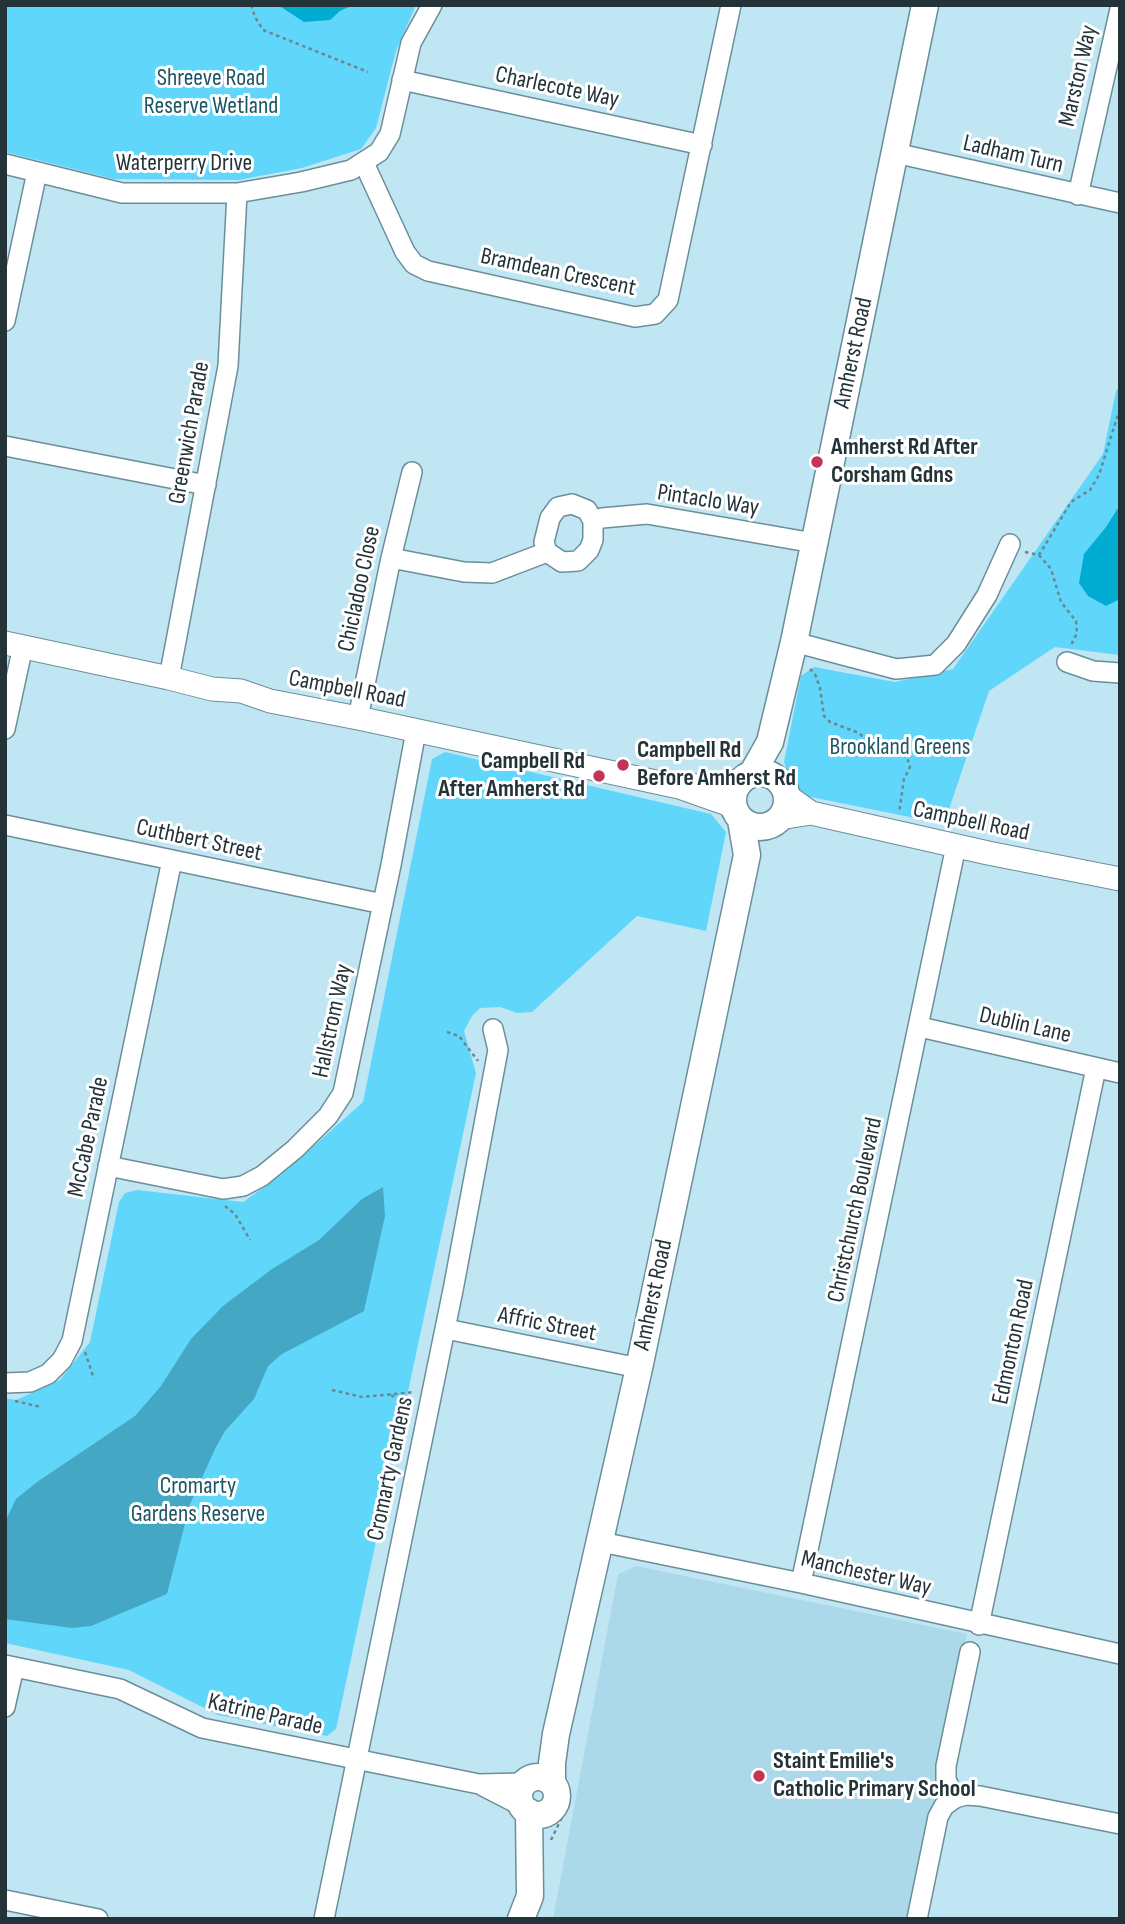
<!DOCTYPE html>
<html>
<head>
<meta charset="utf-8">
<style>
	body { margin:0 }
	#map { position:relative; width:1125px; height:1924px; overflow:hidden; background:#c0e6f3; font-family:"Sofia Sans Condensed",sans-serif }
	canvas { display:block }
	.frame { position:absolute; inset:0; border:7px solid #243338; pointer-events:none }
</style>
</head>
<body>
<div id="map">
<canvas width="1125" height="1924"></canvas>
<div class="frame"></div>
</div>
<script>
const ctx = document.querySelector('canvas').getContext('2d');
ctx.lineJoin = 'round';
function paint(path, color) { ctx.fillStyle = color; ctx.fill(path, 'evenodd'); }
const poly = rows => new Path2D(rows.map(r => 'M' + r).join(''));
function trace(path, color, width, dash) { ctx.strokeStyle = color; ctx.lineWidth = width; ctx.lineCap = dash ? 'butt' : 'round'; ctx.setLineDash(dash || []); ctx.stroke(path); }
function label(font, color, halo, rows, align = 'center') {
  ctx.font = font + ' "Sofia Sans Condensed",sans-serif'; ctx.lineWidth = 6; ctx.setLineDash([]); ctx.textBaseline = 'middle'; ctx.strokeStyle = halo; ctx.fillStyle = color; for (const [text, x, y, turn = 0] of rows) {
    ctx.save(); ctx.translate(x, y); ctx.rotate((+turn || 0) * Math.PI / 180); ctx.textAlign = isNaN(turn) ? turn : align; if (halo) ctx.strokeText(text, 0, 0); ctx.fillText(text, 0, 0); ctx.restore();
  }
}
paint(poly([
	[636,1566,967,1634,911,1919,553,1919,618,1574]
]), '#abd9e9');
paint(poly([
	[5,5,416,5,396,51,376,128,361,149,302,168,238,180,114,179,5,152],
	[1120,386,1120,655,1055,647,989,691,944,824,806,796,791,782,784,762,801,676,814,667,895,682,953,669,1103,454,1116,391],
	[445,752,711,814,726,832,706,931,637,916,532,1012,517,1013,500,1007,480,1008,472,1016,464,1031,476,1073,336,1729,327,1736,218,1715,129,1670,5,1643,5,1398,16,1400,60,1380,90,1342,119,1202,125,1193,137,1190,243,1202,281,1175,363,1102,432,759]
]), '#60d7fa');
paint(poly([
	[383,1187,385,1216,364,1311,282,1354,268,1366,254,1399,225,1431,216,1447,190,1504,167,1594,91,1626,72,1628,5,1619,5,1522,16,1499,37,1482,135,1416,161,1386,191,1339,223,1306,272,1269,319,1240,362,1199]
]), '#44a8c5');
paint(poly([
	[278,5,353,5,340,11,330,20,304,22],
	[1120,505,1120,599,1106,606,1088,596,1079,583,1084,554,1106,527]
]), '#00acd1');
const minor = poly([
	[402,80,702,145],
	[895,153,1120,203],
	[364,163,405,252,414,264,428,271,635,317,655,314,668,300,731,5],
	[5,164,122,193,237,193,301,182,351,170,379,152,390,134,411,43,432,5],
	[1078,195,1120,9],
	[5,321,37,172],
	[5,446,206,485],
	[572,504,587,510,593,521,593,540,589,550,578,561,562,562,547,552,544,542,550,518,558,507,572,504],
	[593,521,602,518,647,514,814,543],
	[391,558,464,572,492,573,547,552],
	[794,642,896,669,935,665,956,644,987,595,1010,544],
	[1067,662,1093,671,1120,673],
	[169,678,228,366,237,193],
	[358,718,391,558,412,472],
	[5,729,23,646],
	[5,825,383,904],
	[920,1027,1120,1073],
	[108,1166,223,1189,243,1186,262,1176,295,1149,328,1116,343,1093,391,865,416,731],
	[446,1329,639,1368],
	[5,1383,30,1382,48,1374,62,1360,72,1341,172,860],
	[601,1542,801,1583,1120,1654],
	[801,1583,956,846],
	[979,1625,1096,1068],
	[5,1665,120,1689,202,1728,479,1784,524,1783],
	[5,1707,14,1667],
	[483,1786,522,1806],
	[955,1798,946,1780,946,1766,970,1652],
	[5,1900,98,1919],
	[324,1919,453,1290,498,1050,493,1029],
	[917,1919,938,1817,944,1806,955,1798,966,1795,980,1796,1120,1824]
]);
const tertiary = poly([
	[5,643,169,678,212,689,241,691,270,701,358,718,679,787,733,806],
	[693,786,738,784],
	[786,795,811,813],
	[780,818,811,813,988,853,1120,879]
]);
const secondary = poly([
	'733 800a27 27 0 1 1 54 0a27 27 0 1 1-54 0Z',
	[752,774,770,742,794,642,925,5],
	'519 1796a19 19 0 1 1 38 0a19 19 0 1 1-38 0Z',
	[552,1783,552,1763,556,1734,639,1368,747,855,741,820],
	[521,1919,530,1896,529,1812]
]);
trace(minor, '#6a8f9b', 22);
trace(tertiary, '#6a8f9b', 25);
trace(secondary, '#6a8f9b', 29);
trace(poly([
	[251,5,255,17,263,30,368,72],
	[1025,552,1039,555,1071,502,1090,490,1099,475,1120,408],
	[1039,555,1051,569,1061,602,1076,621,1077,633,1070,647],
	[810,669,815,674,820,688,824,716,830,722,859,733,872,745,886,752,897,753,907,757,910,767,904,779,899,813],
	[447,1032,459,1036,478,1061],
	[225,1206,235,1214,250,1240],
	[85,1352,94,1379],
	[332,1390,362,1397,415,1392],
	[391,1395,412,1408],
	[15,1401,41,1407],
	[551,1840,563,1815,567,1798]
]), '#6d8790', 2.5, [3.5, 3.5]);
trace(minor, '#fff', 19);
trace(tertiary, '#fff', 23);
trace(secondary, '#fff', 26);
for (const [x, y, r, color] of [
	[817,462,7,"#c43459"],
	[623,765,7,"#c43459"],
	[599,776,7,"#c43459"],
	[759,1776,7,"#c43459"]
]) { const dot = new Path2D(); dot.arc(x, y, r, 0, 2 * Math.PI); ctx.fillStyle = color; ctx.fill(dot); trace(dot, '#fff', 2.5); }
label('24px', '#243338', '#fff', [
	["Marston Way",1079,76,-77],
	["Charlecote Way",557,88,12],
	["Ladham Turn",1013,155,13],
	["Waterperry Drive",184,164],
	["Bramdean Crescent",558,273,12],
	["Amherst Road",854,353,-78],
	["Greenwich Parade",190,433,-80],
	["Pintaclo Way",708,501,9],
	["Chicladoo Close",360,589,-78],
	["Campbell Road",347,690,11],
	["Campbell Road",971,822,12],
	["Cuthbert Street",199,841,12],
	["Hallstrom Way",333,1021,-78],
	["Dublin Lane",1025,1026,13],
	["McCabe Parade",89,1137,-78],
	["Christchurch Boulevard",856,1210,-78],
	["Amherst Road",654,1295,-78],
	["Affric Street",547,1325,11],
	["Edmonton Road",1014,1342,-78],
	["Cromarty Gardens",391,1469,-78],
	["Manchester Way",866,1574,13],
	["Katrine Parade",265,1715,13]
]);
label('24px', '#1e5565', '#fff', [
	["Shreeve Road",211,79],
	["Reserve Wetland",211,107],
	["Brookland Greens",900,748],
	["Cromarty",198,1487],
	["Gardens Reserve",198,1515]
]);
label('bold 24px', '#243338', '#fff', [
	["Amherst Rd After",831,448],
	["Corsham Gdns",831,476],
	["Campbell Rd",637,751],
	["Before Amherst Rd",637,779],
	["Campbell Rd",585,762,"right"],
	["After Amherst Rd",585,790,"right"],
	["Staint Emilie's",773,1762],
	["Catholic Primary School",773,1790]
], 'left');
</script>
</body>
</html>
